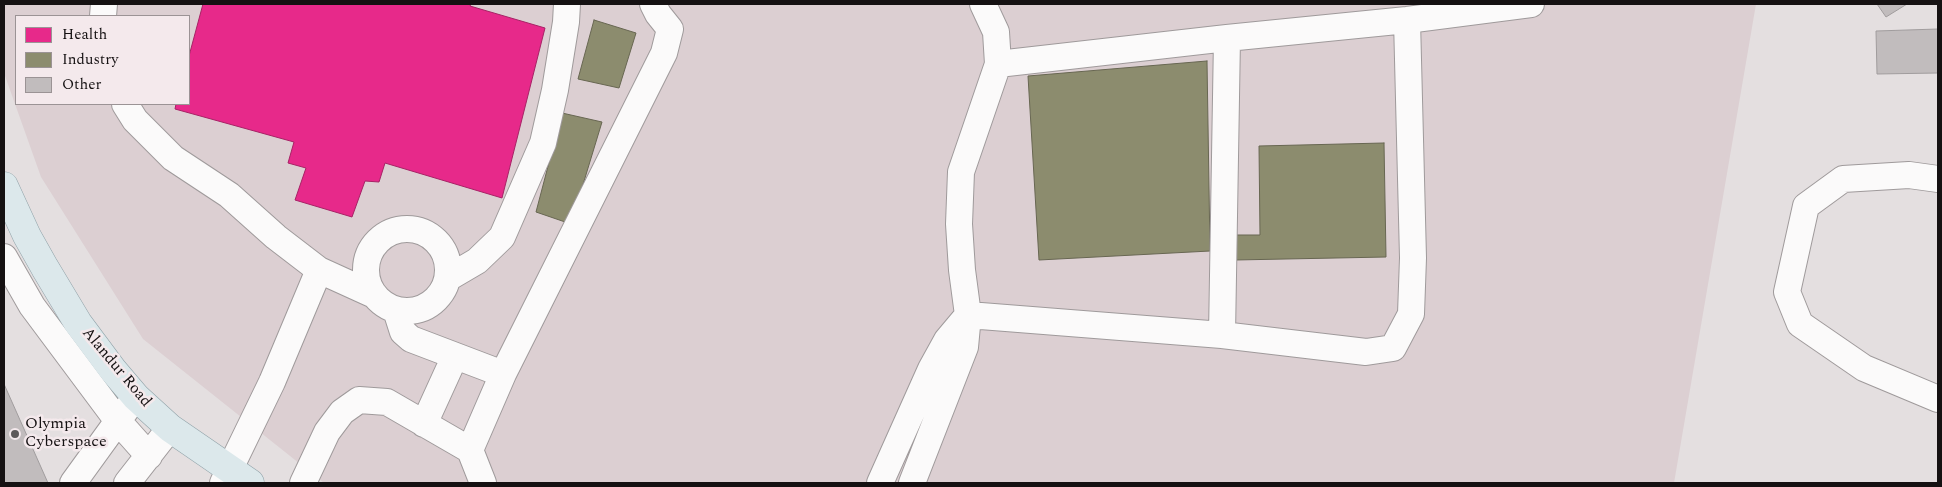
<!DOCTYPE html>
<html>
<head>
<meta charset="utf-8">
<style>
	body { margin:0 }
	#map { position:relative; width:1942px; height:487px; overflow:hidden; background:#e4dfe0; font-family:Spectral,serif }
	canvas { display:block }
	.frame { position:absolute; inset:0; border:5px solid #151112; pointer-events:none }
	.legend { position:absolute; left:15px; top:15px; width:175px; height:90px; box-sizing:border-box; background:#f4e9ec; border:1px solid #9b9395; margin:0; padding:6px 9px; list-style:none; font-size:15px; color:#151112 }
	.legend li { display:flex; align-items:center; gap:10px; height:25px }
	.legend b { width:25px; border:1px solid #9b9395 }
</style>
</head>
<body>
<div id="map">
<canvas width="1942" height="487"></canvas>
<div class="frame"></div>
<ul class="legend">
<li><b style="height:14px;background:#e7298a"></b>Health</li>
<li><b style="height:14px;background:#8c8c6e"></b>Industry</li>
<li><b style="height:14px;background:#c1bcbd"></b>Other</li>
</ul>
</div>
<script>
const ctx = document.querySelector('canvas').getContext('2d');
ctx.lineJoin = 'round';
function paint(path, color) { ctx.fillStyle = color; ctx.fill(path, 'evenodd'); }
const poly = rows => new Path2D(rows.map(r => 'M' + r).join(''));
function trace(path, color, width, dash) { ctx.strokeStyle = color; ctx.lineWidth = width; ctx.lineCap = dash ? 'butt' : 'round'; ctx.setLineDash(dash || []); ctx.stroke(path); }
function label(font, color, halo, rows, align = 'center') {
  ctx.font = font + ' Spectral,serif'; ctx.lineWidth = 5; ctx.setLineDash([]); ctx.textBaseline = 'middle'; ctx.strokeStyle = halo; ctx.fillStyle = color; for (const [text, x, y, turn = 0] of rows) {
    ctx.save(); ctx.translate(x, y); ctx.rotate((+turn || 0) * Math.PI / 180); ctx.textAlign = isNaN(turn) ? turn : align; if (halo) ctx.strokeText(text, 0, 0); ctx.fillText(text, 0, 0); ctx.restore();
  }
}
paint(poly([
	[4,4,1756,4,1674,483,324,483,143,339,41,177,4,73],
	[16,16,189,16,189,104,16,104]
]), '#dccfd2');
const health = poly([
	[203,4,471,4,470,6,545,28,502,198,385,163,379,182,365,181,352,217,295,200,306,168,288,163,294,142,175,109,176,104,189,104,189,56,203,4]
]);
paint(health, '#e7298a');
trace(health, '#a82266', 1);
const industry = poly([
	[594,20,636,33,619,88,578,79,594,20],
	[1207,61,1210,251,1039,260,1028,76,1207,61],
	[562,113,602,122,571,224,536,212,562,113],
	[1384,143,1386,257,1235,260,1234,235,1260,235,1259,146,1384,143]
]);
paint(industry, '#8c8c6e');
trace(industry, '#686752', 1);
const building = poly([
	[1877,4,1907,4,1886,17,1877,4],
	[1938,29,1938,73,1877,74,1876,31,1938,29],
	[4,384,48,483,4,483,4,384]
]);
paint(building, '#c1bcbd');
trace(building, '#a09c9d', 1);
const minor = poly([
	[103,16,104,4],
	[998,64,1227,38,1407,20,1531,4],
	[125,104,135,120,173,158,229,195,276,237,319,270,374,295],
	[1938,179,1909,175,1843,179,1806,206,1787,292,1800,324,1864,368,1938,399],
	'366 270a41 41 0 1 1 82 0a41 41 0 1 1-82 0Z',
	[4,257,32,306,117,420,149,456],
	[448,278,477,261,502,237,543,143,555,90,566,22,567,4],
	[396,310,403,332,411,339,503,374],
	[1222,335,1366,352,1393,348,1411,314,1413,258,1407,20],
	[424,424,455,356],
	[470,450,503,374,664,53,670,29,658,14,653,4],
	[73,483,128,407],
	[127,483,170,428],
	[223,483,272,382,319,270],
	[303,483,327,432,342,412,359,400,387,402,470,450,483,483],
	[880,483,931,369,947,340,968,315,1222,335,1227,38],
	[912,483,965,347,968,315,962,270,959,224,961,172,998,64,996,32,983,4]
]);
const major = poly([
	[4,186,27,236,45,268,78,323,113,370,136,397,170,428,250,483]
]);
trace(minor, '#9f9a9b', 28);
trace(major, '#90a2a8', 29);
trace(minor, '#fbfafa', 26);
trace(major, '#dce8eb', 28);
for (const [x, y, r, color] of [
	[15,434,5,"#5d595a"]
]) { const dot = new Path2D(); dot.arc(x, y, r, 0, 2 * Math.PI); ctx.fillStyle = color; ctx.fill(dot); trace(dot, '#f4e9ec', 2); }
label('16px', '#151112', '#f4e9ec', [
	["Alandur Road",116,368,50]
]);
label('16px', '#151112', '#f4e9ec', [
	["Olympia",25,425],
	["Cyberspace",25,443]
], 'left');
</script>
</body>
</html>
